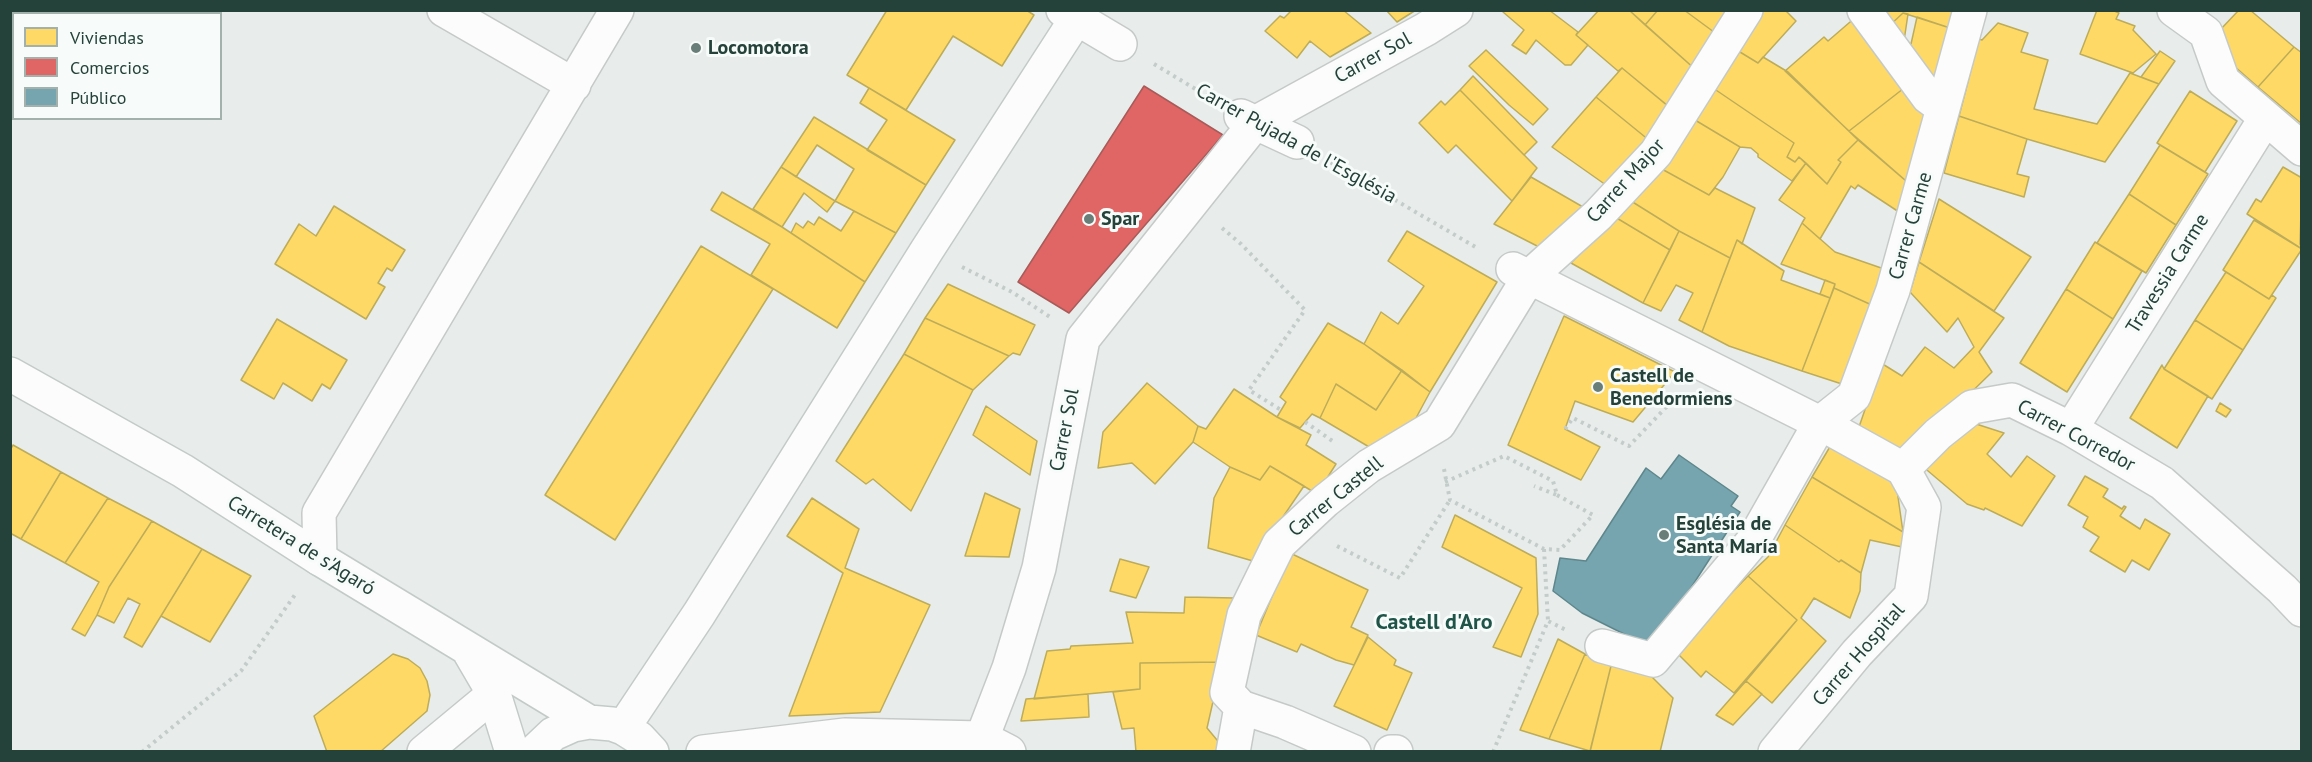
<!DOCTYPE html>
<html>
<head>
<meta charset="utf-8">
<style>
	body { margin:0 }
	#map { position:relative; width:2312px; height:762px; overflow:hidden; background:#e8edeb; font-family:"PT Sans",sans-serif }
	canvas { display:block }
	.frame { position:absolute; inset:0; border:12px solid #24423a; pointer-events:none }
	.legend { position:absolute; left:12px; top:12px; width:210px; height:108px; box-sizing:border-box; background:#f7fbf9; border:2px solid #a3b1ad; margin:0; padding:8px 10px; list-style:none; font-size:18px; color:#24423a }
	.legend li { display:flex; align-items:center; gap:12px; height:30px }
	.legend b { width:30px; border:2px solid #a3b1ad }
</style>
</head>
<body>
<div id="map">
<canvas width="2312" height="762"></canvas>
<div class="frame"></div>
<ul class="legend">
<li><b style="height:16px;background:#ffd966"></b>Viviendas</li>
<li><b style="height:16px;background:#e06666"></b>Comercios</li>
<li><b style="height:16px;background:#76a5af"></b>Público</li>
</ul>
</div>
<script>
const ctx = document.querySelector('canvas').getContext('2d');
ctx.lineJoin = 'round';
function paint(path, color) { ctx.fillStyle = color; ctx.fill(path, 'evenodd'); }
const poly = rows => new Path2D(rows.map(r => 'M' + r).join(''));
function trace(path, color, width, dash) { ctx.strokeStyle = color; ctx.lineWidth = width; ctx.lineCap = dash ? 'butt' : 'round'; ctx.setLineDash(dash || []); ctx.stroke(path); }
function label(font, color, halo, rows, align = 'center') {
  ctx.font = font + ' "PT Sans",sans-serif'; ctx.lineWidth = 6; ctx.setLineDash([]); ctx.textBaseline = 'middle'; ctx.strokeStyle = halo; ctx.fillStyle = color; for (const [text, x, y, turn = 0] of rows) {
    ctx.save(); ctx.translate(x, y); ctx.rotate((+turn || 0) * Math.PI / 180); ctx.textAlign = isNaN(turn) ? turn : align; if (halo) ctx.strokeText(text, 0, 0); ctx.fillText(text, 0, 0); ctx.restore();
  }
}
const homes = poly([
	[68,10,112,10,110,14,67,14,68,10],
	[887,10,1026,10,1034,15,1002,66,953,36,906,110,847,75,887,10],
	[1292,10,1343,10,1371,33,1330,57,1310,41,1297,58,1265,31,1280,16,1284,18,1292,10],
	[1386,10,1416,10,1397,22,1386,10],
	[1505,10,1549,10,1578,32,1576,35,1588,45,1571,65,1565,65,1536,40,1526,54,1512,45,1524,30,1503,12,1505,10],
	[1599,10,1629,10,1696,70,1669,107,1622,68,1618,71,1576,35,1599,10],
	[1629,10,1658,10,1645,25,1629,10],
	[1658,10,1684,10,1718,35,1696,70,1645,25,1658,10],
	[1684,10,1733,10,1718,35,1684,10],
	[1755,10,1785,10,1796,21,1758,63,1735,49,1755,10],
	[1876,10,1954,10,1950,28,1903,13,1889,26,1876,10],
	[2097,10,2112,10,2119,13,2116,19,2135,26,2133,30,2156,54,2133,73,2080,54,2097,10],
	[2239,10,2250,10,2294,47,2258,87,2234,66,2220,30,2239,10],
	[1903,13,1908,14,1904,41,1911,44,1917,17,1950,28,1932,84,1889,26,1903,13],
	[1857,16,1908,85,1849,131,1785,71,1824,37,1828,41,1857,16],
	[1998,23,2028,33,2021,52,2048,60,2034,109,2097,124,2130,73,2159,84,2105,162,2027,139,1959,116,1979,39,1982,40,1998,23],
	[2294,47,2302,53,2302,124,2258,87,2294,47],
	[1735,49,1758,63,1763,57,1788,72,1858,140,1838,160,1841,162,1827,184,1799,157,1795,162,1787,157,1794,143,1710,86,1735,49],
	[1486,50,1548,109,1533,125,1509,105,1469,66,1486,50],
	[2160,51,2175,61,2159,84,2141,77,2160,51],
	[1622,68,1673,110,1650,141,1596,97,1622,68],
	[1473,76,1537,142,1524,155,1460,90,1473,76],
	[1908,85,1927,119,1913,187,1849,131,1908,85],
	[1710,86,1794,143,1787,157,1795,162,1799,157,1806,163,1792,181,1758,157,1758,154,1751,148,1740,147,1690,117,1710,86],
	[869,88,955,140,926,185,867,150,887,120,860,103,869,88],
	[1460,90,1537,168,1512,201,1456,145,1448,153,1419,123,1441,101,1445,105,1460,90],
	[2190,91,2237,121,2205,172,2157,143,2190,91],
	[1596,97,1650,141,1613,190,1552,147,1596,97],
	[1959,116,2027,139,2017,174,2029,177,2024,197,1944,173,1959,116],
	[814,117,926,185,896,233,835,201,854,169,817,145,796,177,781,167,814,117],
	[1690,117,1740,147,1723,177,1709,195,1660,168,1690,117],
	[1858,140,1913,187,1905,216,1858,185,1855,189,1851,186,1820,239,1802,223,1805,218,1779,200,1806,163,1827,184,1841,162,1838,160,1858,140],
	[2160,145,2208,174,2176,225,2129,194,2160,145],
	[781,167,835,201,827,212,804,193,782,227,753,209,781,167],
	[2283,167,2302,178,2300,244,2302,249,2247,214,2256,199,2261,202,2283,167],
	[1660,168,1709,195,1715,188,1755,208,1742,244,1737,240,1730,258,1679,231,1631,201,1660,168],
	[1531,177,1583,207,1543,249,1494,224,1531,177],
	[722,192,782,227,865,282,837,328,751,275,770,244,711,210,722,192],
	[2129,194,2176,225,2146,273,2097,243,2129,194],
	[1939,199,2031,257,1994,311,1919,262,1939,199],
	[1631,201,1679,231,1670,250,1615,217,1631,201],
	[334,206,405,250,392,271,387,268,378,283,385,287,366,319,275,264,299,224,316,236,334,206],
	[854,211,896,233,865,282,791,233,796,223,803,228,808,221,814,225,819,217,841,231,854,211],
	[1615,217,1670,250,1643,303,1571,263,1615,217],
	[2254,220,2302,249,2269,299,2223,270,2254,220],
	[1802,223,1835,252,1887,270,1874,306,1834,288,1835,284,1781,264,1802,223],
	[1407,231,1497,282,1430,392,1364,344,1381,312,1398,324,1424,286,1388,261,1407,231],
	[1679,231,1730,258,1702,332,1679,320,1693,293,1676,285,1661,311,1643,303,1679,231],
	[1737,240,1784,271,1781,280,1830,298,1802,371,1729,346,1702,332,1737,240],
	[2095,242,2142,271,2113,319,2066,289,2095,242],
	[701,246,773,289,615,540,545,495,701,246],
	[1919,262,2004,318,1979,352,1992,372,1908,454,1859,427,1881,363,1902,376,1925,347,1954,368,1974,347,1958,318,1947,332,1910,292,1919,262],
	[2226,272,2269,299,2272,295,2276,298,2243,350,2195,320,2226,272],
	[1825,280,1835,284,1830,298,1820,294,1825,280],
	[948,284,1035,325,1020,355,1013,353,1009,356,925,318,948,284],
	[1834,288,1874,306,1845,385,1802,371,1834,288],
	[2066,289,2113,319,2067,392,2020,363,2066,289],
	[1564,316,1675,372,1633,422,1575,401,1565,429,1600,447,1581,480,1508,445,1564,316],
	[925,318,1009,356,973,390,904,354,925,318],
	[277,319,347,360,330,389,322,384,312,401,283,383,274,399,241,380,277,319],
	[2195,320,2243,350,2212,399,2164,369,2195,320],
	[1328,323,1364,344,1402,370,1376,410,1336,384,1320,418,1312,414,1300,428,1277,417,1286,402,1280,397,1328,323],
	[904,354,973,390,911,511,873,479,866,484,836,461,904,354],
	[2162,365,2164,369,2208,396,2177,448,2130,418,2162,365],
	[1402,370,1430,392,1409,431,1376,451,1320,418,1336,384,1376,410,1402,370],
	[1147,383,1198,426,1193,442,1155,484,1132,463,1098,468,1103,432,1147,383],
	[1234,389,1277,417,1311,435,1306,445,1336,464,1317,494,1270,466,1260,480,1230,467,1193,442,1198,426,1206,429,1234,389],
	[2220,403,2231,410,2226,417,2216,411,2220,403],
	[986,406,1037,441,1030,475,973,435,986,406],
	[1970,422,2004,433,1987,454,2011,477,2027,456,2055,476,2022,526,1985,508,1984,510,1967,504,1921,465,1970,422],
	[13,445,61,472,21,539,10,533,10,450,13,445],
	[1831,445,1896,483,1903,532,1812,477,1831,445],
	[1270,466,1304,486,1253,561,1208,548,1214,498,1230,467,1260,480,1270,466],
	[61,472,108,498,65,563,21,539,61,472],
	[2085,476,2108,489,2103,497,2122,509,2124,506,2126,507,2120,516,2140,529,2145,519,2170,534,2149,570,2132,560,2125,572,2090,551,2099,537,2083,527,2088,517,2068,505,2085,476],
	[1812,477,1903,532,1902,547,1870,540,1861,573,1841,560,1839,562,1785,525,1812,477],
	[985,493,1020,509,1009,557,965,556,985,493],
	[108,498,152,521,109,587,97,615,85,636,72,629,99,582,65,563,108,498],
	[812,498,859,529,845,568,930,605,880,712,789,716,843,573,787,536,812,498],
	[1455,515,1536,558,1538,614,1521,657,1493,647,1522,588,1442,547,1455,515],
	[152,521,202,549,142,647,124,637,140,604,128,598,114,623,97,615,109,587,152,521],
	[1785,525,1839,562,1841,560,1861,573,1860,591,1850,618,1814,598,1801,618,1826,641,1772,703,1746,681,1797,620,1748,576,1768,557,1785,525],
	[202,549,251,576,210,642,161,616,202,549],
	[1290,553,1368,590,1351,627,1368,635,1354,665,1336,660,1301,644,1297,652,1256,635,1290,553],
	[1120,559,1149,567,1136,598,1110,591,1120,559],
	[1748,576,1797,620,1734,693,1706,671,1701,677,1675,651,1748,576],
	[1185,597,1235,598,1222,662,1140,663,1140,689,1034,699,1047,651,1070,649,1071,646,1133,643,1126,612,1184,613,1185,597],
	[1368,637,1396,660,1394,665,1412,673,1387,730,1334,706,1368,637],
	[1558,639,1585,654,1549,739,1520,730,1558,639],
	[393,654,408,659,420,668,427,681,430,695,427,711,380,752,327,752,314,716,393,654],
	[1585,654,1611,666,1590,751,1549,739,1585,654],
	[1222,662,1207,728,1222,746,1221,752,1136,752,1134,728,1122,729,1113,692,1140,689,1140,663,1222,662],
	[1611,666,1645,670,1673,698,1660,752,1590,752,1611,666],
	[1746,681,1762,694,1733,725,1716,715,1746,681],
	[1088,694,1089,717,1021,721,1026,699,1088,694]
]);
paint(homes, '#ffd966');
trace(homes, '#bdac59', 1.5);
const shops = poly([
	[1144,86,1223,135,1069,313,1018,282,1144,86]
]);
paint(shops, '#e06666');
trace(shops, '#a85b59', 1.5);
const public = poly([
	[1679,455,1738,496,1731,506,1740,512,1652,648,1582,613,1553,591,1560,558,1586,561,1646,468,1661,479,1679,455]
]);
paint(public, '#76a5af');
trace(public, '#5d878c', 1.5);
const street = poly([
	[444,10,574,85],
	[1063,10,1120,44],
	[1864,10,1928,97,1943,108],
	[2174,10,2206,33,2223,81,2302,149],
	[1241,116,1297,142],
	[1513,269,1820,423,1903,469,1924,507,1911,596,1857,653,1775,752],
	[2071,429,2265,119],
	[1903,469,1938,434,1972,407,2012,400,2071,429,2162,483,2282,589,2302,610],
	[320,559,319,513,617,10],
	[1602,646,1653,660,1753,541,1820,423,1854,396,1893,290,1970,10],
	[1241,707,1285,722,1354,752],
	[982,738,1009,668,1039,568,1083,339,1255,123,1426,29,1456,10],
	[424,752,494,694],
	[703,752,845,735,982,738,1009,752],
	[1233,752,1241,707,1227,692,1244,615,1279,544,1325,501,1369,466,1439,424,1529,277,1598,215,1656,153,1746,10],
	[1391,752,1396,752]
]);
const secondary = poly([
	[10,374,183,471,320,559,589,722],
	[470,653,494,694,512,752],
	[623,728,699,614,927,250,1082,10],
	[534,752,553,734,573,725,589,722,612,724,623,728,639,738,652,752]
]);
trace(street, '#c5cac8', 36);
trace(secondary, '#c3cbc8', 36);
trace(poly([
	[1154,64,1207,96],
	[1330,162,1479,249],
	[1222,228,1241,244,1305,310,1249,390,1281,410],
	[962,267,1012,292,1050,317],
	[1305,422,1334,442],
	[1565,429,1573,418,1629,446,1676,397],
	[1444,469,1450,500,1544,549,1560,550,1593,515,1557,495],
	[1445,482,1504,456,1553,481,1557,495,1534,486],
	[1337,546,1400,578,1450,500],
	[1544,549,1548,621],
	[142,752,241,671,297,592],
	[1493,752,1548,621,1566,630]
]), '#c3ccca', 4, [3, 4.5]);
trace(street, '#fcfcfc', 33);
trace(secondary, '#fcfcfc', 33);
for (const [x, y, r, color] of [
	[696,48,6,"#697e78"],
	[1089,219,6,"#697e78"],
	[1598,387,6,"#697e78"],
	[1664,535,6,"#697e78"]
]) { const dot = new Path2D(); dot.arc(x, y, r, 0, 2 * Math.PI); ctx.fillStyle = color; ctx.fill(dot); trace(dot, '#f7fbf9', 2); }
label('bold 20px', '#24423a', '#f7fbf9', [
	["Locomotora",708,48],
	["Spar",1101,219],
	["Castell de",1610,376],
	["Benedormiens",1610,399],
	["Església de",1676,524],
	["Santa María",1676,547]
], 'left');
label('20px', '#24423a', '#f7fbf9', [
	["Carrer Sol",1373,58,-29],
	["Carrer Pujada de l'Església",1296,144,29],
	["Carrer Major",1626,181,-48],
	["Carrer Carme",1911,226,-74],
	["Travessia Carme",2168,274,-58],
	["Carrer Sol",1065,430,-79],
	["Carrer Corredor",2076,436,28],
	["Carrer Castell",1336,497,-39],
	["Carretera de s'Agaró",301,546,32],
	["Carrer Hospital",1859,655,-49]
]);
label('bold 22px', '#1f5548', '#f7fbf9', [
	["Castell d'Aro",1434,623]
]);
</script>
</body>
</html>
